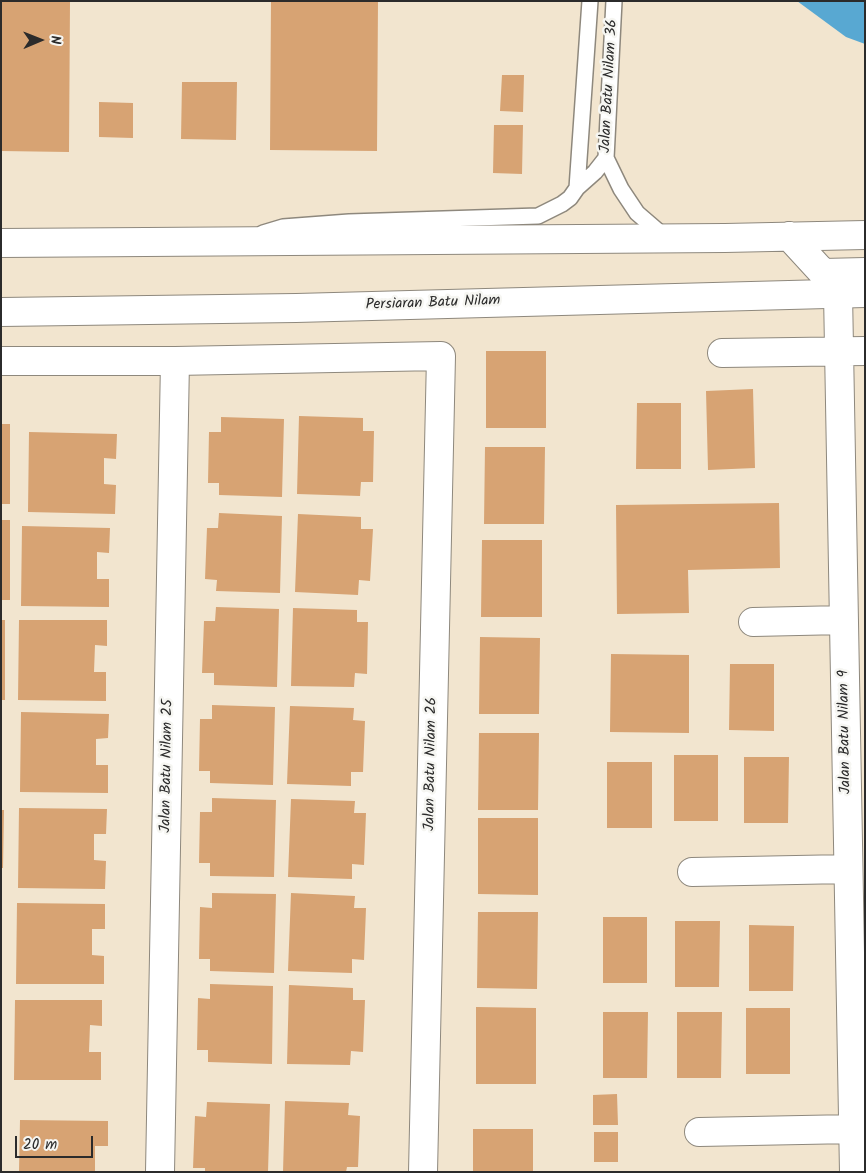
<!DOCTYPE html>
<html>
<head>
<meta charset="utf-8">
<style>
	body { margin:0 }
	#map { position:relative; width:866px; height:1173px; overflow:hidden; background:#f2e5cf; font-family:Kalam,sans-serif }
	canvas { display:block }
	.frame { position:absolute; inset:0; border:2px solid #2b2b2b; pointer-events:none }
	.north { position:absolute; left:15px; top:15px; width:50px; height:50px; -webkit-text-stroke:4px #f6f6f2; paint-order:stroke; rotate:89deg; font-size:14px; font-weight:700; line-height:20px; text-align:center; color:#2b2b2b }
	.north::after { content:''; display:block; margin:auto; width:18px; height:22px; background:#2b2b2b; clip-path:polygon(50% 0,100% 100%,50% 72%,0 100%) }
	.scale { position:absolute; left:15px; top:1136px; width:78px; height:22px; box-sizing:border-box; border:2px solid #2b2b2b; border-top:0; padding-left:6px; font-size:15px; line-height:18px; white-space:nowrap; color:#2b2b2b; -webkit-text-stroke:4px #f6f6f2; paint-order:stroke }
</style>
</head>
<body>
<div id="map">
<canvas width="866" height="1173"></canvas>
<div class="frame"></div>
<div class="north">N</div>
<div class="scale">20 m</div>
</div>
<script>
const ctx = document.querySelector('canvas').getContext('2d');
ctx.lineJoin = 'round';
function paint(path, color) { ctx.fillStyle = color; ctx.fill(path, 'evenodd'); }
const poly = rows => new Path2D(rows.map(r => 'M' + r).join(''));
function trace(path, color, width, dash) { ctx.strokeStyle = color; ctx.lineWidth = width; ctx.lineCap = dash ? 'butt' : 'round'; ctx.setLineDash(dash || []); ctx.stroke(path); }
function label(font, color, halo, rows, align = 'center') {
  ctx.font = font + ' Kalam,sans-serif'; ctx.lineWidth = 5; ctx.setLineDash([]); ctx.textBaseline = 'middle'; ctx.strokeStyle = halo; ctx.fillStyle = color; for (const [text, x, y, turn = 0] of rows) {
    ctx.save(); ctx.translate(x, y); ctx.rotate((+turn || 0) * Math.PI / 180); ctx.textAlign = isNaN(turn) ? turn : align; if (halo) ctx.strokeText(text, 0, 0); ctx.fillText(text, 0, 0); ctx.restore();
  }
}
paint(poly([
	[797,1,865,1,865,44,846,37]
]), '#58a8d2');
paint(poly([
	[1,1,70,1,69,152,1,151],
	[271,1,378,1,377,151,270,150],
	[502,75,524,75,523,112,500,111],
	[182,82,237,82,236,140,181,139],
	[99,102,133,103,133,138,99,137],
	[494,125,523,125,522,174,493,173],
	[486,351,546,351,546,428,486,428],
	[753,389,755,468,708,470,706,391],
	[637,403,681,403,681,469,636,469],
	[299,416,363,418,363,431,374,431,373,482,361,482,360,496,297,494],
	[221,417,284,419,282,497,219,495,219,483,208,483,209,432,221,432],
	[1,424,10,424,10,504,1,504],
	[29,432,117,434,116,459,104,458,104,484,116,485,115,514,28,512],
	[485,447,545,447,544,524,484,524],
	[779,503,780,568,688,570,689,613,617,614,616,505],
	[219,513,282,516,280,593,216,591,217,580,205,579,207,528,218,528],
	[298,514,361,517,361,529,373,529,370,581,359,580,358,595,295,592],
	[1,520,10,520,10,600,1,600],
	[22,526,110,528,109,553,97,552,97,579,109,579,109,607,21,606],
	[482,540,542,540,542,617,481,617],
	[216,607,279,609,277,687,214,685,214,673,202,673,204,621,215,621],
	[293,608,357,610,357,622,368,622,367,674,355,673,354,687,291,686],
	[1,620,5,620,5,700,1,700],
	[19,620,107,620,107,646,95,645,94,672,106,672,106,701,18,700],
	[480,637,540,638,539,714,479,714],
	[611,654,689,655,689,733,610,732],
	[730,664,774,664,774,731,729,730],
	[212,705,275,707,273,785,210,783,210,771,199,771,200,719,212,719],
	[290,706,354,708,353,720,365,721,363,772,351,772,351,786,287,784],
	[21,712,109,714,108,738,96,739,96,765,108,765,108,793,20,792],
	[479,733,539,733,538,810,478,810],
	[674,755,718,755,718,821,674,821],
	[744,757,789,757,788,823,744,823],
	[607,762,652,762,652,828,607,828],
	[212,798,276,800,274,877,210,876,210,863,199,863,200,812,212,812],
	[291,799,355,801,354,813,366,813,364,865,352,864,352,879,288,877],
	[19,808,107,809,106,834,94,834,94,860,106,861,105,889,18,888],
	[1,810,4,810,3,868,1,868],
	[478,818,538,818,538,895,478,894],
	[212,893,276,894,274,973,210,971,210,959,199,959,200,907,212,908],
	[291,893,355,896,354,908,366,908,364,960,352,959,352,973,288,971],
	[17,903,105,904,105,929,92,929,92,955,104,956,104,984,16,984],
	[478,912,538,912,537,989,477,988],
	[603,917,647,917,647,983,603,983],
	[675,921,720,921,719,987,675,987],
	[749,925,794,926,793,991,749,991],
	[210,984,273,986,272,1064,208,1062,208,1050,197,1050,198,998,210,999],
	[289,985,353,988,353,1000,365,1000,363,1052,351,1051,350,1065,287,1064],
	[15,1000,102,1000,102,1026,90,1025,89,1052,101,1052,101,1080,14,1080],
	[476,1007,536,1008,536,1084,476,1084],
	[746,1008,790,1008,790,1074,746,1074],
	[603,1012,648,1012,647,1078,603,1078],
	[677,1012,722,1012,721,1078,677,1078],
	[617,1094,618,1125,593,1125,593,1095],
	[285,1101,349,1103,348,1115,360,1116,358,1167,347,1167,346,1172,283,1172],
	[207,1102,270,1104,268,1172,205,1172,205,1168,193,1168,195,1116,206,1117],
	[20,1120,108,1121,108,1146,95,1146,95,1172,19,1172],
	[473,1129,533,1129,533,1172,473,1172],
	[594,1132,618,1132,618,1162,594,1162]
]), '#d7a373');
const service = poly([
	[614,1,606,158,621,189,637,213,666,238],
	[577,188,595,172,606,158],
	[263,233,283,227,349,222,538,216,562,204,570,198,577,188,590,1]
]);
const minor = poly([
	[838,293,854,1172],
	[722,353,865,351],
	[1,361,175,361,441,356,423,1172],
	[753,622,844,620],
	[692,872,848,869],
	[699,1132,853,1129],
	[160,1172,175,361]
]);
const secondary = poly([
	[789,236,823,273,865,272],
	[1,243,725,238,865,235],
	[1,312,296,308,865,293]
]);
trace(service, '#8e887d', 18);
trace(minor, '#8e887d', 30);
trace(secondary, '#8e887d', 30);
trace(service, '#fff', 15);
trace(minor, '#fff', 28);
trace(secondary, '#fff', 28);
label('15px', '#2b2b2b', '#f6f6f2', [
	["Jalan Batu Nilam 36",610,86,-87],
	["Persiaran Batu Nilam",433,304,-2],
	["Jalan Batu Nilam 9",846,732,-91],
	["Jalan Batu Nilam 26",432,764,-89],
	["Jalan Batu Nilam 25",168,766,-89]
]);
</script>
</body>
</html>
